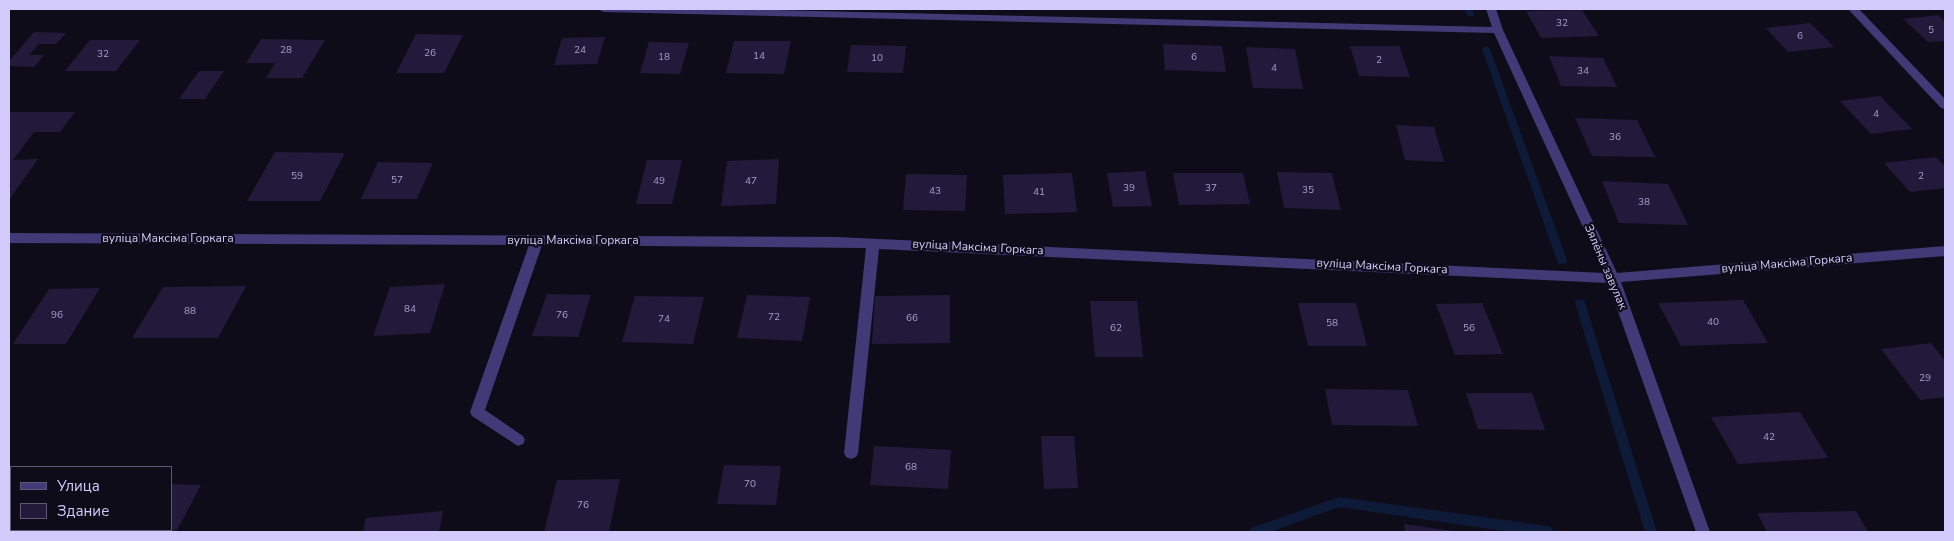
<!DOCTYPE html>
<html>
<head>
<meta charset="utf-8">
<style>
	body { margin:0 }
	#map { position:relative; width:1954px; height:541px; overflow:hidden; background:#0f0c1a; font-family:"Nunito Sans",sans-serif }
	canvas { display:block }
	.frame { position:absolute; inset:0; border:10px solid #d2cafb; pointer-events:none }
	.legend { position:absolute; left:10px; top:466px; width:162px; height:65px; box-sizing:border-box; background:#0f0c1a; border:1px solid #5d5874; margin:0; padding:6px 9px; list-style:none; font-size:15px; color:#d2cafb }
	.legend li { display:flex; align-items:center; gap:10px; height:25px }
	.legend b { width:25px; border:1px solid #5d5874 }
</style>
</head>
<body>
<div id="map">
<canvas width="1954" height="541"></canvas>
<div class="frame"></div>
<ul class="legend">
<li><b style="height:6px;background:#413a76"></b>Улица</li>
<li><b style="height:14px;background:#221a3a"></b>Здание</li>
</ul>
</div>
<script>
const ctx = document.querySelector('canvas').getContext('2d');
ctx.lineJoin = 'round';
const poly = rows => new Path2D(rows.map(r => 'M' + r).join(''));
function paint(path, color) { ctx.fillStyle = color; ctx.fill(path, 'evenodd'); }
function label(font, color, halo, rows, align = 'center') {
  ctx.font = font + ' "Nunito Sans",sans-serif'; ctx.lineWidth = 4.5; ctx.setLineDash([]); ctx.textBaseline = 'middle'; ctx.strokeStyle = halo; ctx.fillStyle = color; for (const [text, x, y, turn = 0] of rows) {
    ctx.save(); ctx.translate(x, y); ctx.rotate((+turn || 0) * Math.PI / 180); ctx.textAlign = isNaN(turn) ? turn : align; if (halo) ctx.strokeText(text, 0, 0); ctx.fillText(text, 0, 0); ctx.restore();
  }
}
paint(poly([
	[1464,9,1472,9,1474,14,1473,16,1467,16,1464,9],
	[1486,46,1490,49,1567,260,1566,263,1562,264,1558,263,1557,260,1482,49,1486,46],
	[1580,299,1584,300,1585,303,1657,532,1645,532,1575,303,1576,300,1580,299],
	[1339,497,1548,526,1552,528,1554,532,1511,532,1339,507,1270,532,1249,532,1251,528,1339,497]
]), '#0d1b38');
paint(poly([
	[1582,10,1599,36,1541,38,1526,11],
	[1938,15,1945,22,1945,41,1928,42,1903,19],
	[1810,23,1834,47,1788,52,1766,28],
	[34,32,66,33,56,44,39,44,29,55,44,55,34,67,9,66,9,61],
	[416,34,463,35,444,73,396,73],
	[605,37,597,64,554,65,562,38],
	[261,39,325,40,302,78,266,78,275,63,246,63],
	[90,40,140,40,116,71,65,71],
	[734,41,791,41,784,74,726,73],
	[649,42,689,43,680,74,640,73],
	[1163,44,1222,46,1226,72,1165,70],
	[851,45,906,46,903,73,847,72],
	[1350,46,1399,46,1410,77,1359,76],
	[1246,47,1295,49,1303,89,1253,88],
	[1549,56,1603,58,1617,87,1561,86],
	[199,71,224,71,205,99,179,99],
	[1880,96,1912,129,1871,134,1840,101],
	[9,112,75,112,60,132,34,132,13,160,38,159,9,200],
	[1575,118,1637,120,1655,157,1592,156],
	[1396,125,1434,127,1444,162,1405,160],
	[275,152,345,153,320,201,247,201],
	[1936,157,1945,167,1945,188,1910,192,1884,163],
	[779,159,776,204,721,206,727,161],
	[647,160,682,160,672,204,636,204],
	[378,162,433,163,417,199,361,199],
	[1145,171,1152,206,1113,207,1107,173],
	[1277,172,1332,173,1341,210,1284,208],
	[1072,173,1077,212,1005,214,1003,175],
	[1173,173,1243,173,1250,204,1179,205],
	[906,174,967,175,965,211,903,210],
	[1602,181,1668,184,1688,225,1619,223],
	[445,284,430,333,373,336,390,287],
	[246,286,218,338,132,338,163,287],
	[100,288,66,344,13,344,49,289],
	[547,294,591,295,578,337,532,336],
	[747,295,810,297,802,341,737,338],
	[950,295,950,343,872,344,875,296],
	[635,296,704,297,693,344,622,342],
	[1743,300,1768,343,1681,346,1658,303],
	[1090,301,1137,301,1143,357,1095,357],
	[1298,303,1356,303,1367,346,1308,346],
	[1482,303,1503,354,1455,355,1436,304],
	[1931,343,1945,361,1945,397,1920,400,1881,349],
	[1325,389,1408,390,1418,426,1332,425],
	[1466,393,1532,393,1545,430,1478,429],
	[1800,412,1828,458,1738,464,1711,417],
	[1041,436,1074,436,1078,488,1044,489],
	[874,446,951,450,948,489,870,485],
	[724,465,781,466,776,505,717,504],
	[620,479,609,532,544,532,557,480],
	[171,484,201,485,176,532,117,532,119,530,171,530],
	[443,511,439,532,363,532,366,518],
	[1856,511,1868,532,1767,532,1757,513],
	[1404,524,1454,531,1454,532,1405,532]
]), '#221a3a');
paint(poly([
	[598,9,731,9,1492,27,1486,9,1496,9,1503,30,1617,273,1945,246,1945,256,1621,282,1710,532,1696,532,1608,283,879,249,858,453,856,457,851,459,846,457,844,453,866,248,542,245,485,410,523,436,525,440,523,444,518,446,472,416,470,412,529,245,9,243,9,233,837,237,1604,273,1494,33,603,12,598,9],
	[1848,9,1859,9,1945,99,1945,109,1941,108,1848,9]
]), '#413a76');
label('10px', '#a69ecb', null, [
	["32",1562,24],
	["5",1931,31],
	["6",1800,37],
	["28",286,51],
	["24",580,51],
	["26",430,54],
	["32",103,55],
	["14",759,57],
	["18",664,58],
	["6",1194,58],
	["10",877,59],
	["2",1379,61],
	["4",1274,69],
	["34",1583,72],
	["4",1876,115],
	["36",1615,138],
	["59",297,177],
	["2",1921,177],
	["57",397,181],
	["49",659,182],
	["47",751,182],
	["39",1129,189],
	["37",1211,189],
	["35",1308,191],
	["43",935,192],
	["41",1039,193],
	["38",1644,203],
	["84",410,310],
	["88",190,312],
	["96",57,316],
	["76",562,316],
	["72",774,318],
	["66",912,319],
	["74",664,320],
	["40",1713,323],
	["58",1332,324],
	["62",1116,329],
	["56",1469,329],
	["29",1925,379],
	["42",1769,438],
	["68",911,468],
	["70",750,485],
	["76",583,506]
]);
label('12px', '#d2cafb', '#0f0c1a', [
	["вуліца Максіма Горкага",168,239],
	["вуліца Максіма Горкага",573,241],
	["вуліца Максіма Горкага",978,248,3],
	["вуліца Максіма Горкага",1787,264,-5],
	["вуліца Максіма Горкага",1382,267,3],
	["Зялёны завулак",1605,267,67]
]);
</script>
</body>
</html>
